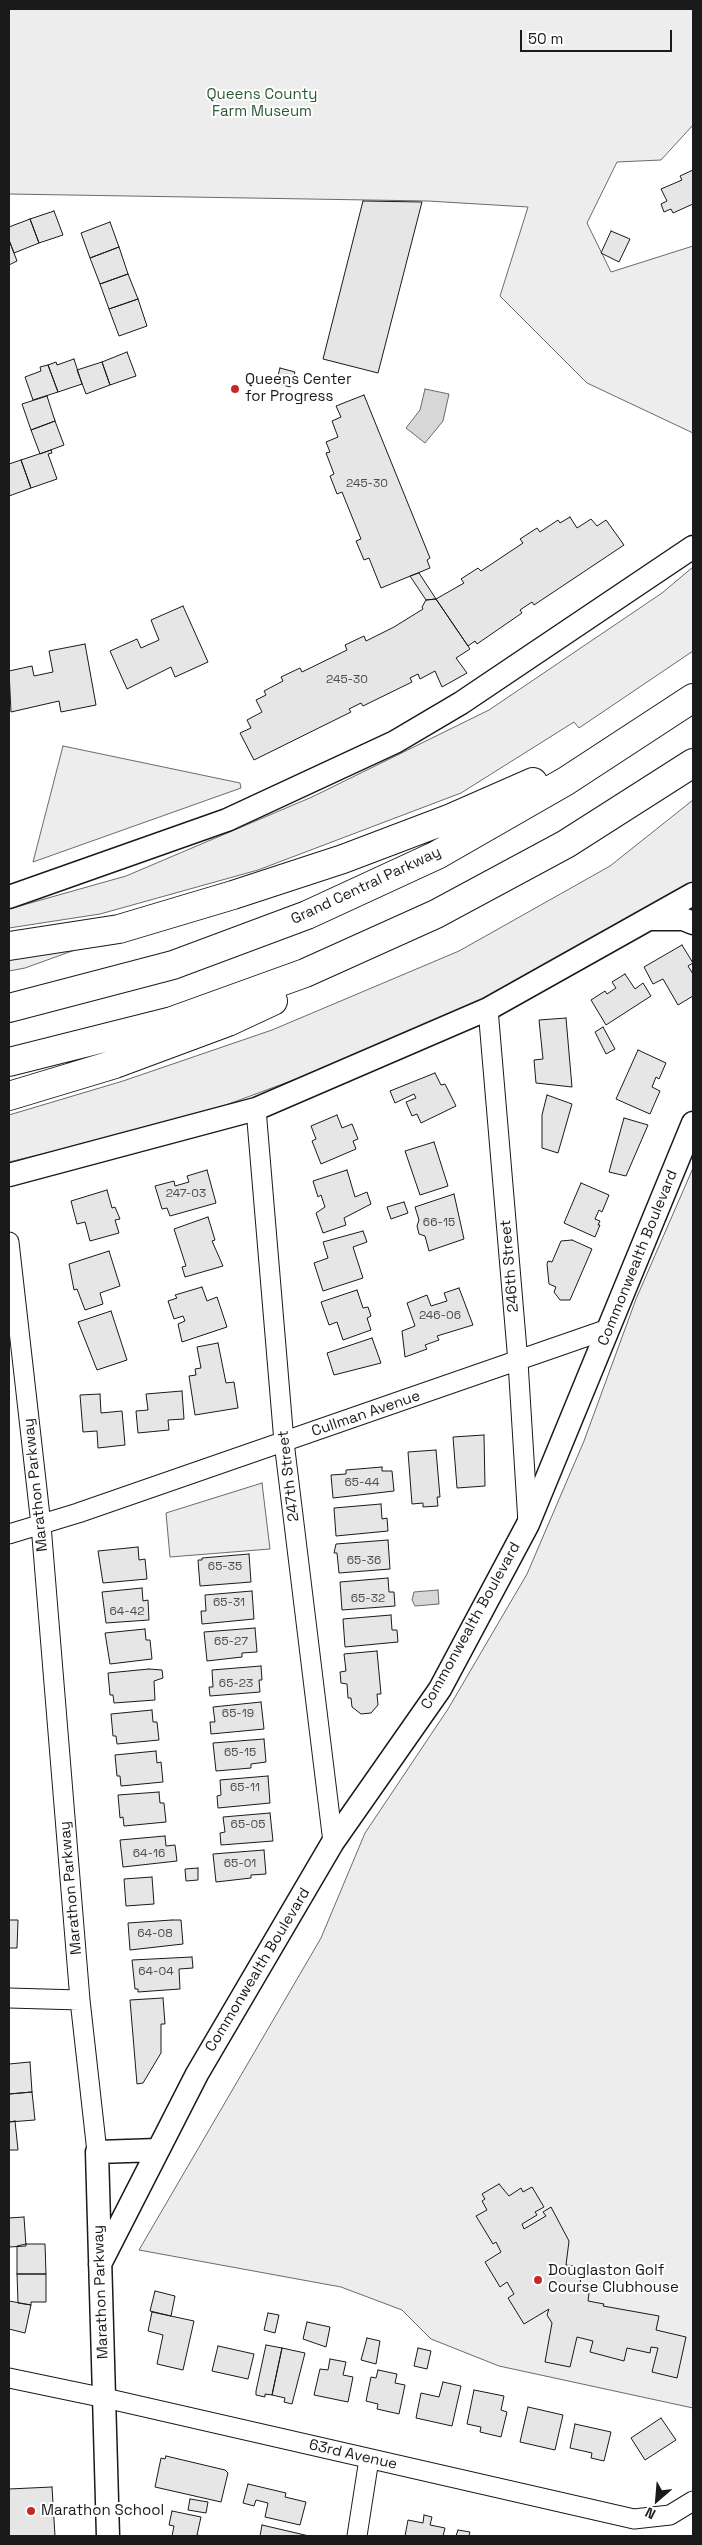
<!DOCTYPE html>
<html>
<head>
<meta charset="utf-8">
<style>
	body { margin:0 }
	#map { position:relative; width:702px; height:2545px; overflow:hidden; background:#fff; font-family:"Space Grotesk",sans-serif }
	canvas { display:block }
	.frame { position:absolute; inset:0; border:10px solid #1a1a1a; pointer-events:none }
	.north { position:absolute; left:632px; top:2475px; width:50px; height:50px; -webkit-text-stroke:4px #fff; paint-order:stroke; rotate:207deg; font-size:14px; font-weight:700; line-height:20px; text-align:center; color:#1a1a1a }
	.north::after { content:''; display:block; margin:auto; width:18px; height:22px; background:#1a1a1a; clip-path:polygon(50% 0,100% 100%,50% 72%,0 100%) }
	.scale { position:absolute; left:520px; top:30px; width:152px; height:22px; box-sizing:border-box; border:2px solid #1a1a1a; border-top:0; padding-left:6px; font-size:15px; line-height:18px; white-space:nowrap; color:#1a1a1a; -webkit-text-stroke:4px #fff; paint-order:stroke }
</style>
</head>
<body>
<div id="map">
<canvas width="702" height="2545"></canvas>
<div class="frame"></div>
<div class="north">N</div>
<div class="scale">50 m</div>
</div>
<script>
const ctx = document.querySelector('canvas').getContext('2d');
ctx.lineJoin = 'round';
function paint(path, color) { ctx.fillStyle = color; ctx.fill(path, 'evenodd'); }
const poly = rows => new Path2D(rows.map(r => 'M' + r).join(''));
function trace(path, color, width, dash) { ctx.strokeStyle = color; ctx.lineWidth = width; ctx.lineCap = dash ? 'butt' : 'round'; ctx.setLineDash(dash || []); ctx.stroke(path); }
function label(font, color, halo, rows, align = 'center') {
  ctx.font = font + ' "Space Grotesk",sans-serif'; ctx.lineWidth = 4; ctx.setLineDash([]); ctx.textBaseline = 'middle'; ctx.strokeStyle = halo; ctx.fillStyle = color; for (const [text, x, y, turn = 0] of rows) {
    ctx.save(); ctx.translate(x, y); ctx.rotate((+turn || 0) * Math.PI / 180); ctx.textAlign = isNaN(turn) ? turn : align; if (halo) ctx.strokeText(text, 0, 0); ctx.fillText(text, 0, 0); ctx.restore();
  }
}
const built = poly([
	[9,9,693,9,693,125,661,160,617,162,587,223,611,272,693,246,693,433,587,383,500,296,528,207,428,201,9,194,9,9],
	[693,567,693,651,579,728,574,722,461,793,258,870,100,914,9,928,9,909,126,876,312,797,489,710,662,593,693,567],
	[63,746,240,783,241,788,33,862,63,746],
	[693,800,693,883,479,1004,358,1056,191,1118,9,1162,9,1115,123,1081,272,1030,459,951,610,866,693,800],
	[111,937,25,968,9,971,9,952,111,937],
	[693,1168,693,2408,499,2366,431,2339,402,2310,341,2287,139,2250,321,1938,365,1833,448,1709,527,1574,584,1441,636,1299,693,1168],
	[262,1483,270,1549,170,1557,166,1513,262,1483]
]);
paint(built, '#ededed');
trace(built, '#6a6a6a', 1);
const water = poly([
	[425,389,449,394,443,421,425,443,406,428,420,410,425,389],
	[438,1590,439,1604,415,1606,412,1600,414,1592,438,1590]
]);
paint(water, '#d7d7d7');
trace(water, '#6a6a6a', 1);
const building = poly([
	[693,170,693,204,673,213,671,209,664,212,661,204,667,201,661,189,682,180,680,176,693,170],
	[363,201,422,202,378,373,323,359,363,201],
	[54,211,63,235,39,243,30,219,54,211],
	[30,219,39,243,14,253,9,240,9,227,30,219],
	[110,222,119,247,90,258,81,233,110,222],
	[611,231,630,239,619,262,601,253,611,231],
	[9,240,17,261,9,265,9,240],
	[119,247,128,274,100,284,90,258,119,247],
	[128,274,138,299,109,309,100,284,128,274],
	[138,299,147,326,119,336,109,309,138,299],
	[127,352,136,376,110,385,102,362,127,352],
	[74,359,82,384,58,392,48,365,56,362,57,365,74,359],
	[102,362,110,385,86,394,77,370,102,362],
	[48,365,58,392,33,400,25,377,41,371,40,367,48,365],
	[280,368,295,372,290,387,276,383,280,368],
	[364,395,430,558,427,560,430,568,381,588,369,558,364,560,356,541,361,539,342,492,337,494,330,476,334,474,326,453,330,452,326,442,338,437,332,421,341,417,336,406,364,395],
	[47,396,55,421,31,430,22,404,47,396],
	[55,421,64,445,40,454,31,430,55,421],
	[51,450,52,453,48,454,57,479,31,488,21,460,51,450],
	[21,460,31,488,9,496,9,464,21,460],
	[570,517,577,528,591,519,597,526,606,520,624,545,534,605,532,602,520,610,522,613,477,644,475,641,468,646,436,599,464,583,461,579,478,568,481,571,523,543,520,539,537,528,540,532,558,520,560,523,570,517],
	[419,573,436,599,426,600,410,576,419,573],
	[436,599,470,649,456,658,467,673,442,687,435,671,420,679,418,674,410,678,412,682,363,706,361,703,349,709,351,712,254,760,240,733,251,728,247,720,262,712,256,700,266,695,264,691,283,681,281,677,300,668,302,672,347,650,345,645,364,636,366,641,394,627,423,609,422,607,426,600,436,599],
	[183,606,208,662,175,677,171,667,127,689,110,651,137,639,141,648,159,640,151,620,183,606],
	[85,644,96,705,61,712,59,701,11,712,9,671,32,666,34,676,53,672,49,651,85,644],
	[682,945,693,963,688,966,693,974,693,996,678,1005,663,979,653,984,644,967,682,945],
	[625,974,635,989,643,983,651,996,606,1025,591,1000,605,991,607,994,616,988,612,982,625,974],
	[566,1018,572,1087,536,1083,534,1060,543,1059,539,1020,566,1018],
	[603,1027,615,1049,606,1054,595,1032,603,1027],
	[638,1050,666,1063,659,1079,656,1077,652,1087,660,1091,650,1114,616,1099,638,1050],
	[435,1073,441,1085,445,1084,456,1106,421,1123,417,1114,412,1116,406,1102,416,1098,414,1094,395,1103,390,1091,435,1073],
	[547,1095,572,1104,558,1153,542,1148,542,1115,547,1095],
	[337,1115,342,1128,352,1124,358,1139,353,1141,356,1149,321,1164,312,1141,316,1139,311,1126,337,1115],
	[624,1118,648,1125,626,1176,609,1172,624,1118],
	[434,1142,448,1186,420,1195,405,1151,434,1142],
	[207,1170,216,1203,170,1216,167,1208,162,1209,155,1186,174,1181,175,1186,189,1182,187,1176,207,1170],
	[347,1170,355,1197,367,1192,371,1204,344,1218,346,1225,323,1233,316,1213,325,1207,321,1195,318,1197,313,1181,347,1170],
	[581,1183,609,1195,602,1212,599,1210,595,1219,600,1221,598,1225,600,1225,595,1237,564,1223,581,1183],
	[107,1190,112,1208,115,1207,120,1219,115,1220,119,1233,90,1241,85,1222,77,1224,71,1201,107,1190],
	[454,1194,464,1239,429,1251,425,1236,419,1234,417,1226,419,1220,415,1207,454,1194],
	[404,1202,408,1213,391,1219,387,1207,404,1202],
	[208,1217,215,1240,212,1241,223,1266,185,1277,182,1267,186,1266,174,1229,208,1217],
	[363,1231,367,1242,353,1247,363,1278,323,1291,314,1263,328,1258,323,1242,363,1231],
	[572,1240,592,1249,570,1300,560,1300,554,1292,556,1287,549,1284,547,1264,548,1261,552,1262,561,1241,572,1240],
	[109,1251,120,1286,100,1293,103,1304,85,1310,77,1289,74,1290,69,1264,109,1251],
	[202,1287,207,1301,217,1297,227,1327,182,1342,178,1324,185,1321,183,1316,174,1319,168,1301,177,1298,175,1295,202,1287],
	[459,1288,473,1325,437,1336,439,1340,425,1345,427,1349,405,1357,402,1331,415,1326,407,1303,427,1295,431,1306,447,1301,444,1293,459,1288],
	[357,1290,363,1308,368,1307,371,1316,367,1318,371,1330,343,1340,337,1322,329,1325,321,1302,357,1290],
	[111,1311,127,1360,97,1370,78,1322,111,1311],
	[372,1338,381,1363,334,1375,327,1353,372,1338],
	[218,1343,226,1383,234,1382,238,1408,195,1415,189,1376,196,1375,195,1369,201,1368,197,1347,218,1343],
	[182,1391,184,1419,168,1420,169,1430,138,1433,136,1411,148,1410,146,1394,182,1391],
	[100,1394,101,1413,122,1411,125,1445,98,1448,97,1431,83,1432,80,1395,100,1394],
	[484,1435,485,1486,457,1488,453,1437,484,1435],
	[436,1450,440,1497,437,1497,438,1506,423,1507,423,1503,412,1504,408,1452,436,1450],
	[382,1467,382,1471,392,1471,394,1491,333,1498,331,1475,346,1474,346,1470,382,1467],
	[381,1504,382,1519,387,1518,388,1531,336,1536,334,1508,381,1504],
	[388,1540,390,1569,339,1573,337,1553,334,1553,336,1544,388,1540],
	[138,1547,139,1560,145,1559,147,1579,103,1583,98,1551,138,1547],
	[249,1554,251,1582,200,1586,198,1560,202,1560,202,1558,249,1554],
	[388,1578,389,1592,394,1592,395,1606,342,1610,340,1582,388,1578],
	[142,1588,143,1601,148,1600,149,1620,106,1623,102,1592,142,1588],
	[252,1591,254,1619,202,1624,201,1611,206,1611,205,1595,252,1591],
	[391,1615,392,1630,397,1630,398,1642,345,1647,343,1619,391,1615],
	[255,1628,257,1652,242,1653,242,1657,207,1661,204,1632,255,1628],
	[145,1629,146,1640,150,1640,152,1659,110,1664,105,1633,145,1629],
	[377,1651,381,1694,377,1694,378,1705,371,1713,361,1714,352,1707,351,1698,348,1698,347,1684,341,1683,340,1672,346,1671,344,1654,377,1651],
	[261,1666,262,1680,259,1680,260,1692,210,1696,209,1687,213,1687,212,1670,261,1666],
	[149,1669,162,1670,163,1678,154,1681,155,1700,114,1703,113,1695,110,1695,108,1673,149,1669],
	[261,1702,264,1729,211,1734,210,1722,215,1722,213,1707,261,1702],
	[152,1710,153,1722,157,1722,159,1740,117,1744,116,1736,113,1736,111,1714,152,1710],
	[264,1739,266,1762,251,1764,251,1768,216,1771,213,1743,264,1739],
	[156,1751,157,1763,161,1762,163,1782,121,1786,120,1776,117,1776,115,1755,156,1751],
	[268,1776,270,1803,218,1808,217,1796,221,1795,220,1780,268,1776],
	[159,1792,160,1803,164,1803,166,1822,124,1826,123,1817,120,1818,118,1795,159,1792],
	[270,1813,273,1841,221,1845,220,1833,225,1832,223,1817,270,1813],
	[165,1836,166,1846,175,1845,177,1861,123,1867,120,1840,165,1836],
	[264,1850,266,1874,251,1875,251,1878,216,1882,213,1854,264,1850],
	[198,1868,198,1880,186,1881,185,1869,198,1868],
	[152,1877,154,1904,126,1906,124,1879,152,1877],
	[9,1920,18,1920,17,1948,9,1948,9,1920],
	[172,1920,181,1920,183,1944,130,1950,128,1923,172,1920],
	[192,1957,193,1968,179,1969,180,1989,138,1992,138,1989,135,1989,132,1960,192,1957],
	[163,1998,165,2024,161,2024,161,2053,143,2083,137,2084,130,2000,163,1998],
	[30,2062,32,2092,9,2094,9,2064,30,2062],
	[32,2092,35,2120,9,2122,9,2094,32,2092],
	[15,2121,18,2150,9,2150,9,2122,15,2121],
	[499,2184,509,2196,521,2188,523,2192,532,2187,544,2207,535,2212,537,2215,522,2224,524,2229,546,2216,543,2212,551,2207,569,2241,566,2265,574,2266,581,2277,579,2291,589,2293,588,2301,604,2304,603,2306,659,2316,656,2330,686,2337,677,2378,652,2372,658,2348,651,2347,650,2353,627,2348,624,2361,590,2352,593,2341,577,2337,570,2367,545,2362,552,2323,547,2315,549,2309,524,2324,508,2298,514,2294,507,2282,500,2287,485,2262,501,2252,496,2242,493,2244,476,2216,487,2210,482,2201,485,2199,482,2194,499,2184],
	[24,2217,26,2246,9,2247,9,2218,24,2217],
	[26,2244,45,2244,46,2274,17,2274,17,2246,26,2244],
	[17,2274,46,2274,46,2302,31,2302,31,2305,18,2303,17,2274],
	[155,2291,175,2296,171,2316,150,2311,155,2291],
	[9,2301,31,2305,25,2333,9,2329,9,2301],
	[152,2312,194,2321,183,2370,157,2364,163,2335,148,2331,152,2312],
	[268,2313,279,2315,275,2333,264,2330,268,2313],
	[307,2322,330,2327,326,2347,303,2339,307,2322],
	[367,2338,380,2341,376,2364,361,2360,367,2338],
	[266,2345,282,2348,272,2395,265,2394,265,2397,256,2395,256,2391,266,2345],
	[218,2346,254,2354,248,2379,212,2371,218,2346],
	[282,2348,305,2353,292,2404,284,2402,285,2398,272,2395,282,2348],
	[418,2348,431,2351,427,2369,414,2366,418,2348],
	[330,2359,346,2362,343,2375,353,2377,348,2402,314,2395,320,2369,328,2370,330,2359],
	[378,2370,397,2374,395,2383,405,2385,399,2414,377,2409,378,2404,366,2401,371,2377,376,2378,378,2370],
	[443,2382,461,2386,452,2426,416,2418,421,2393,439,2397,443,2382],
	[474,2390,504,2396,501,2410,507,2412,501,2437,480,2432,481,2427,467,2424,474,2390],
	[528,2407,563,2415,555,2450,520,2442,528,2407],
	[661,2418,676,2440,645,2460,631,2438,661,2418],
	[575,2424,611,2432,604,2461,591,2458,592,2453,570,2448,575,2424],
	[166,2456,225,2470,228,2473,221,2502,155,2487,161,2458,165,2459,166,2456],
	[248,2484,286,2493,285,2497,306,2502,300,2525,265,2517,268,2503,256,2500,254,2506,243,2503,248,2484],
	[52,2487,55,2536,9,2536,9,2489,52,2487],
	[190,2499,208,2502,206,2513,188,2510,190,2499],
	[172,2511,201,2517,197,2535,202,2536,172,2536,174,2526,169,2525,172,2511],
	[424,2515,432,2517,430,2525,445,2528,443,2536,405,2536,408,2520,423,2523,424,2515],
	[262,2525,309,2536,260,2536,262,2525],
	[458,2530,470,2532,469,2536,456,2536,458,2530]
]);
paint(building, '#e6e6e6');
trace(building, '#1a1a1a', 1);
const minor = poly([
	[488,1009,518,1362,528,1523],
	[256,1109,284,1442,333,1842],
	[9,1242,41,1525,80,2000,97,2152],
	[9,1534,78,1513,608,1329],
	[9,1998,80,2000],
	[9,2378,105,2398,634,2519,670,2515,693,2501],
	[357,2536,369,2459]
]);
const tertiary = poly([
	[9,897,227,820,395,742,461,703,693,547],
	[649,919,683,919,693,923],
	[9,1175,256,1109,488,1009,693,894],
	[100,2264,197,2074,333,1842,440,1689,528,1524,693,1123],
	[108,2536,97,2152,158,2150]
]);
const motorway = poly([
	[9,946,119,929,233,895,343,859,451,818,533,782],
	[9,1008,173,965,307,915,437,855,566,781,693,698],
	[9,1062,172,1021,305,973,436,914,566,844,693,763],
	[9,1096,115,1064,228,1022,273,1001]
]);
trace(minor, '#1a1a1a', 21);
trace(tertiary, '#1a1a1a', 25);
trace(motorway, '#1a1a1a', 30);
trace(minor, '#fff', 19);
trace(tertiary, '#fff', 22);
trace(motorway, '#fff', 28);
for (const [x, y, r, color] of [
	[235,389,5,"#c62828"],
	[538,2280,5,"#c62828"],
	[31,2511,5,"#c62828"]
]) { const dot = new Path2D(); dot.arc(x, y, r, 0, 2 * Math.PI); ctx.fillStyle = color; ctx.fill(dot); trace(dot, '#fff', 2); }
label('12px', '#4d4d4d', null, [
	["245-30",367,484],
	["245-30",347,680],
	["247-03",186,1194],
	["66-15",439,1223],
	["246-06",440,1316],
	["65-44",362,1483],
	["65-36",364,1561],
	["65-35",225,1567],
	["65-32",368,1599],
	["65-31",229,1603],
	["64-42",127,1612],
	["65-27",231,1642],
	["65-23",236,1684],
	["65-19",238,1714],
	["65-15",240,1753],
	["65-11",245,1788],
	["65-05",248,1825],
	["64-16",149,1854],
	["65-01",240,1864],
	["64-08",155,1934],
	["64-04",156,1972]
]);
label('15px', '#2b5a34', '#fff', [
	["Queens County",262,95],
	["Farm Museum",262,112]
]);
label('15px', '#1a1a1a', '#fff', [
	["Queens Center",245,380],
	["for Progress",245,397],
	["Douglaston Golf",548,2271],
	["Course Clubhouse",548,2288],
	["Marathon School",41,2511]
], 'left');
label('15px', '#1a1a1a', '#fff', [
	["Grand Central Parkway",366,886,-25],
	["Commonwealth Boulevard",638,1258,-68],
	["246th Street",510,1266,-95],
	["Cullman Avenue",366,1414,-19],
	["247th Street",289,1476,-97],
	["Marathon Parkway",36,1485,-96],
	["Commonwealth Boulevard",471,1626,-61],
	["Marathon Parkway",71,1888,-95],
	["Commonwealth Boulevard",258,1970,-59],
	["Marathon Parkway",101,2292,-92],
	["63rd Avenue",353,2455,13]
]);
</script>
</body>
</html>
